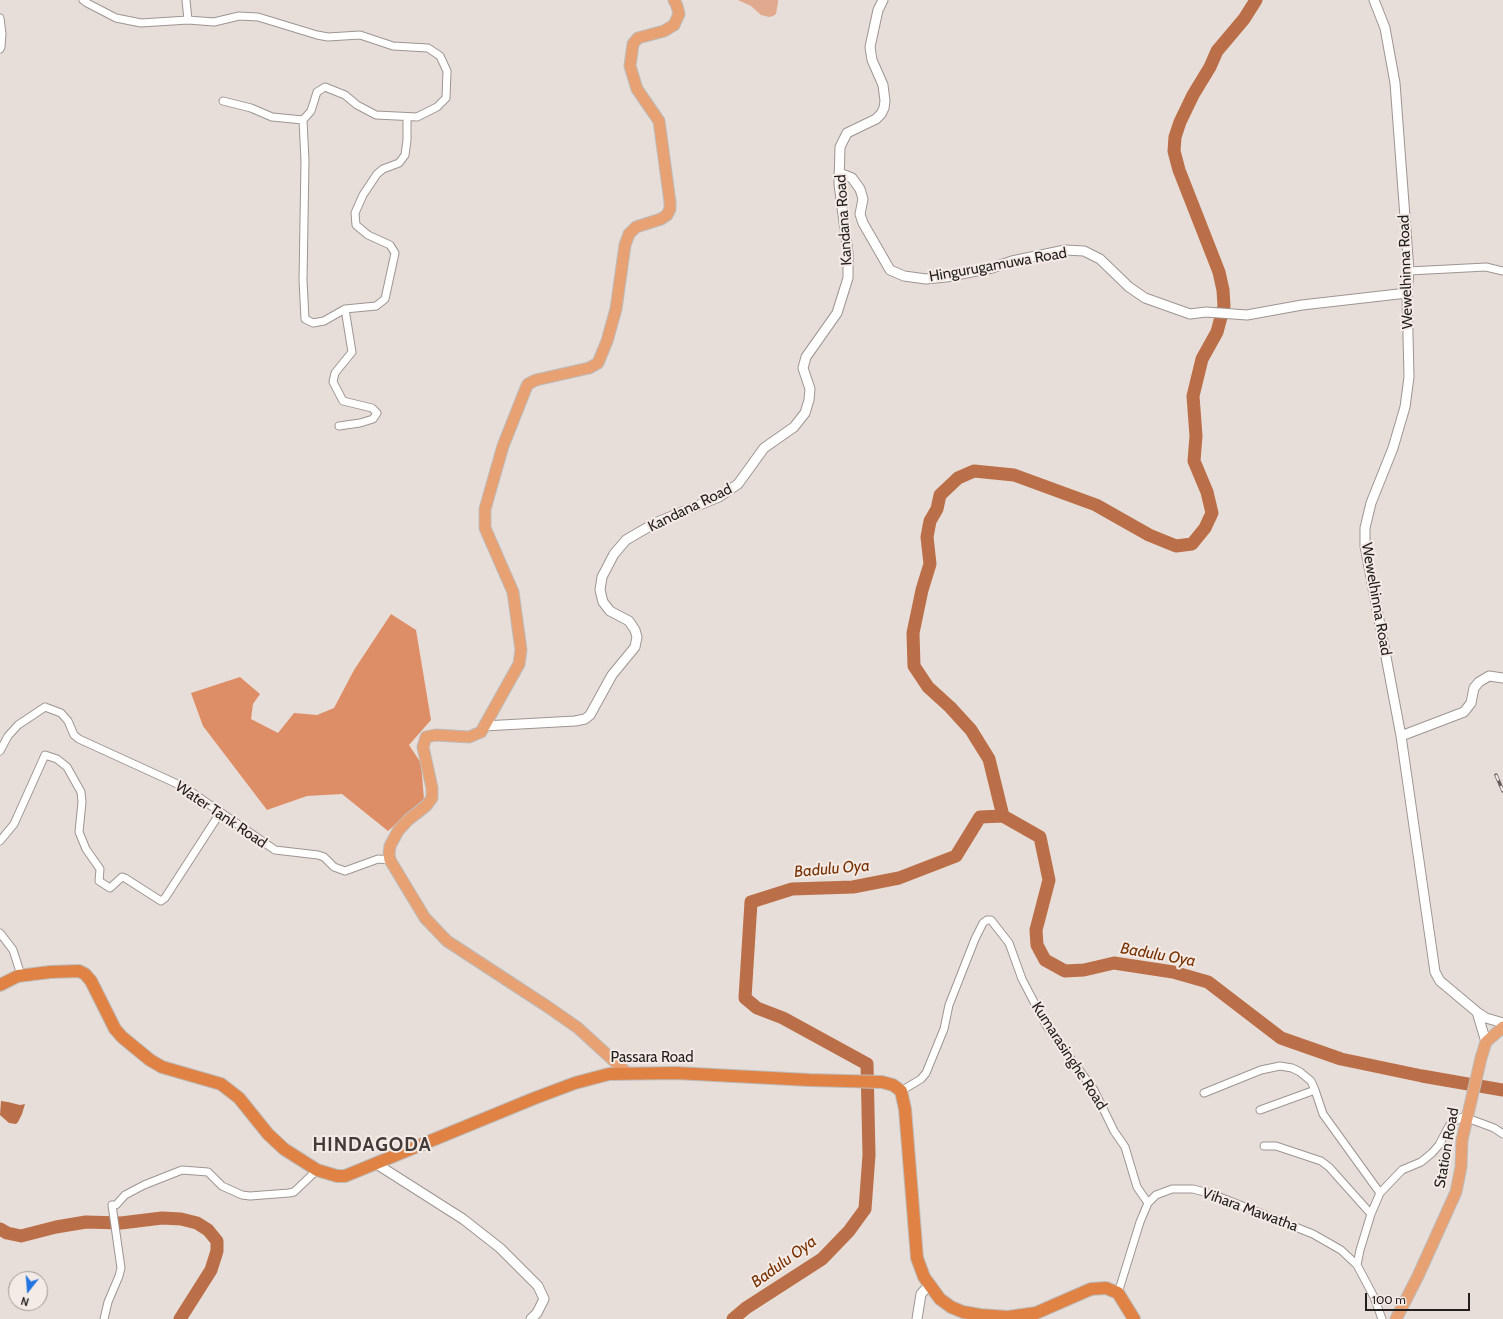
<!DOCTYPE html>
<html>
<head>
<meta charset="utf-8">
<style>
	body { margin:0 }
	#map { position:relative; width:1503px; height:1319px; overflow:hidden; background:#e7ded9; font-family:Cabin,sans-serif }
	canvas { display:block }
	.north { position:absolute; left:8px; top:1271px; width:40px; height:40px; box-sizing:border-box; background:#f4ebe6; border:1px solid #a09996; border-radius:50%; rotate:197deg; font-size:11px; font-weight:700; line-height:16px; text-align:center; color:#221f1d }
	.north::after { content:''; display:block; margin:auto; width:14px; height:18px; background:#2376e1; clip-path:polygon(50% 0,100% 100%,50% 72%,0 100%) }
	.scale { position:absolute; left:1365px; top:1293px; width:105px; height:18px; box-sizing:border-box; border:2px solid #221f1d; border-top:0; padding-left:5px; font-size:12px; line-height:14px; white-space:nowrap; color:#221f1d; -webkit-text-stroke:3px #f4ebe6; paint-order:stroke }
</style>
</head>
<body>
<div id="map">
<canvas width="1503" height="1319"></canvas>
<div class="north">N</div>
<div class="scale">100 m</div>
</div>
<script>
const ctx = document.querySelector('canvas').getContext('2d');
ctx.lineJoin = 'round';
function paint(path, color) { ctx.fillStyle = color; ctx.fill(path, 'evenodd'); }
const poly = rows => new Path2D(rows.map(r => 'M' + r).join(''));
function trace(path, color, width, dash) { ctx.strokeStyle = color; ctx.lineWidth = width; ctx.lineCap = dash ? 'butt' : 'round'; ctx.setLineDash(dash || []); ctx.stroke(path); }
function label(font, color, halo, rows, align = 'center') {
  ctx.font = font + ' Cabin,sans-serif'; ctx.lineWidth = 4; ctx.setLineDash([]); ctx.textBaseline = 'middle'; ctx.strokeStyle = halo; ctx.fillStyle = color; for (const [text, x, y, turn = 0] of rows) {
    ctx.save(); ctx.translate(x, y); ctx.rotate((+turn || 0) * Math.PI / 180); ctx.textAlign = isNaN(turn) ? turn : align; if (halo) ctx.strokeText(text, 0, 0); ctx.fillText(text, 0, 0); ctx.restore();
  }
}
paint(poly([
	[738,0,778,0,778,3,776,14,773,16,769,17,761,15,751,6]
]), '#e1a98e');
paint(poly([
	[391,614,416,630,431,720,409,745,421,763,424,799,388,831,342,794,307,796,267,810,203,726,191,693,240,677,260,694,253,704,251,719,278,733,294,713,317,715,334,708,354,670]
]), '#de8e66');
paint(poly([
	[1,1101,8,1102,20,1105,25,1104,22,1114,18,1122,16,1124,9,1123,0,1115]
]), '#bb6f48');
trace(poly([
	[1003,816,989,759,971,730,950,707,928,687,914,666,913,633,922,590,930,564,927,537,930,521,937,509,940,495,958,478,974,471,1014,475,1096,505,1149,535,1176,546,1192,544,1205,528,1212,513,1207,492,1194,461,1196,436,1193,396,1202,359,1217,332,1224,306,1223,290,1219,272,1179,170,1174,151,1175,137,1180,122,1193,95,1210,67,1217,51,1244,19,1256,0],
	[0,1229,7,1233,21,1236,56,1227,86,1222,121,1223,162,1218,181,1219,197,1223,208,1230,217,1241,217,1251,211,1270,180,1319],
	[733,1319,746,1308,822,1259,849,1231,865,1209,869,1155,867,1064,783,1018,757,1008,745,998,751,902,792,889,853,887,899,878,956,856,980,817,1003,816,1040,837,1049,880,1036,930,1037,945,1045,960,1065,971,1084,970,1114,963,1173,972,1208,982,1281,1038,1341,1059,1422,1076,1503,1090]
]), '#bb6f48', 13);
const minor = poly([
	[83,0,87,3,116,18,141,23,188,20,214,22,239,16,258,17,317,35,328,37,360,35,393,46,428,48,440,56,447,71,446,98,437,107,417,117,376,115,357,105,345,95,325,87,317,92,311,111,303,120,272,117,251,108,223,101],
	[186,0,188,20],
	[0,18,2,34,1,47,0,49],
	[303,120,305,161,303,280,305,319,313,323,324,321,345,309,376,306,385,299,395,253,390,245,368,235,356,225,355,213,363,195,377,174,383,169,399,163,405,155,407,140,407,117],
	[1409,271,1486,267,1503,271],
	[339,426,360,423,373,419,377,413,372,408,343,401,333,382,335,373,352,352,345,309],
	[45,707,61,713,68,721,74,735,79,739,184,787,275,850,318,855,324,857,334,867,345,871,378,859,390,860],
	[0,751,8,736,18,725,45,707],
	[0,841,14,824,45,755,57,759,67,767,81,792,82,802,79,832,86,849,100,869,99,881,110,888,122,877,125,878,161,901,165,898,220,813],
	[0,933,13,950,21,975],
	[901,1091,921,1079,926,1073,944,1029,949,1005,975,939,983,923,987,920,991,920,1009,943,1022,979,1046,1025,1094,1090,1114,1131,1125,1147,1137,1187,1148,1203],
	[1204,1093,1261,1070,1280,1066,1292,1068,1300,1072,1311,1081,1315,1090,1323,1114,1380,1193],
	[1260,1110,1315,1090],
	[1264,1146,1276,1146,1321,1161,1329,1167,1371,1214],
	[1357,1265,1360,1250,1371,1214,1380,1193,1402,1170,1421,1162,1432,1153,1439,1145,1449,1126,1453,1122,1463,1117,1467,1118,1494,1128,1503,1134],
	[1118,1293,1140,1222,1148,1203,1156,1195,1172,1189,1193,1189,1212,1194,1313,1234,1341,1250,1357,1265,1374,1297,1382,1319],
	[104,1319,108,1302,119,1276,121,1268,112,1205,116,1205,125,1195,144,1185,182,1170,208,1172,222,1186,242,1195,250,1196,289,1193,294,1192,317,1170]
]);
const tertiary = poly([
	[1374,0,1385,28,1395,83,1409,271,1407,293,1409,377,1405,407,1393,448,1371,503,1365,528,1365,546,1401,736,1435,972,1440,981,1477,1012,1486,1042],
	[839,173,852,178,860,189,863,199,860,214,863,223,890,270,904,276,926,279,946,277,992,268,1012,261,1065,250,1084,251,1100,259,1129,287,1145,298,1190,314,1206,312,1247,315,1302,305,1407,293],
	[484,726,575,721,585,719,590,715,612,675,635,647,637,637,635,630,629,621,610,611,603,602,600,590,602,577,614,554,626,540,655,523,719,497,738,484,764,448,794,427,805,413,809,400,810,389,803,368,806,357,837,313,848,278,848,253,839,184,840,147,847,133,876,119,881,114,884,108,885,101,883,85,872,60,870,47,878,10,883,0],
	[1401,736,1464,712,1471,703,1474,688,1479,682,1489,676,1503,678],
	[1477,1012,1486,1018,1503,1023],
	[375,1163,463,1219,500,1248,538,1286,544,1299,537,1313,531,1319],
	[917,1319,921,1294,929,1285]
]);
const primary = poly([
	[626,1072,578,1028,548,1007,447,941,425,918,390,860,389,854,390,846,398,831,408,820,426,806,432,798,432,788,423,747,426,737,436,735,469,737,481,732,519,664,521,650,513,592,485,528,485,509,503,446,526,388,528,384,536,380,589,368,598,363,607,341,616,309,625,245,629,234,636,227,661,219,667,215,670,209,670,202,659,121,637,89,630,66,633,44,638,38,664,31,674,25,679,14,677,6,674,0],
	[1396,1319,1418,1276,1456,1192,1461,1167,1462,1140,1481,1058,1486,1042,1503,1027]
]);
const trunk = poly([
	[0,985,18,976,50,972,79,971,85,974,91,981,115,1029,122,1037,150,1060,162,1067,221,1084,239,1098,268,1134,284,1149,317,1170,337,1176,345,1176,535,1098,575,1083,609,1074,676,1073,809,1080,882,1082,893,1085,901,1091,905,1109,917,1258,924,1277,940,1299,951,1307,963,1312,980,1315,1008,1317,1036,1313,1091,1289,1106,1288,1118,1293,1134,1319]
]);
trace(minor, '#9e9591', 9);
trace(tertiary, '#9e9591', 11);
trace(primary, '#bdbcbb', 13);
trace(trunk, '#bdbcbb', 14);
trace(minor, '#fff', 7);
trace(tertiary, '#fff', 9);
trace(primary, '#e8a173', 11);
trace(trunk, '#e08244', 12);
const rail = poly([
	[1496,775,1503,791]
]);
trace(rail, '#66615e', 3.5);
trace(rail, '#f4ebe6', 2, [6]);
label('15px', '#221f1d', '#f4ebe6', [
	["Kandana Road",844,220,-94],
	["Hingurugamuwa Road",998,265,-10],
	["Wewelhinna Road",1406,272,-92],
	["Kandana Road",690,508,-26],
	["Wewelhinna Road",1376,599,80],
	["Water Tank Road",221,815,34],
	["Kumarasinghe Road",1069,1056,57],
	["Passara Road",652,1058],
	["Station Road",1447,1148,-80],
	["Vihara Mawatha",1250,1210,20]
]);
label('italic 16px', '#793100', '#f4ebe6', [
	["Badulu Oya",832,869,-5],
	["Badulu Oya",1158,955,10],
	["Badulu Oya",784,1262,-36]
]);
ctx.letterSpacing = '1px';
label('bold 19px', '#433b38', '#f4ebe6', [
	["HINDAGODA",372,1145]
]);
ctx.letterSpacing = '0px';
</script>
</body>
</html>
